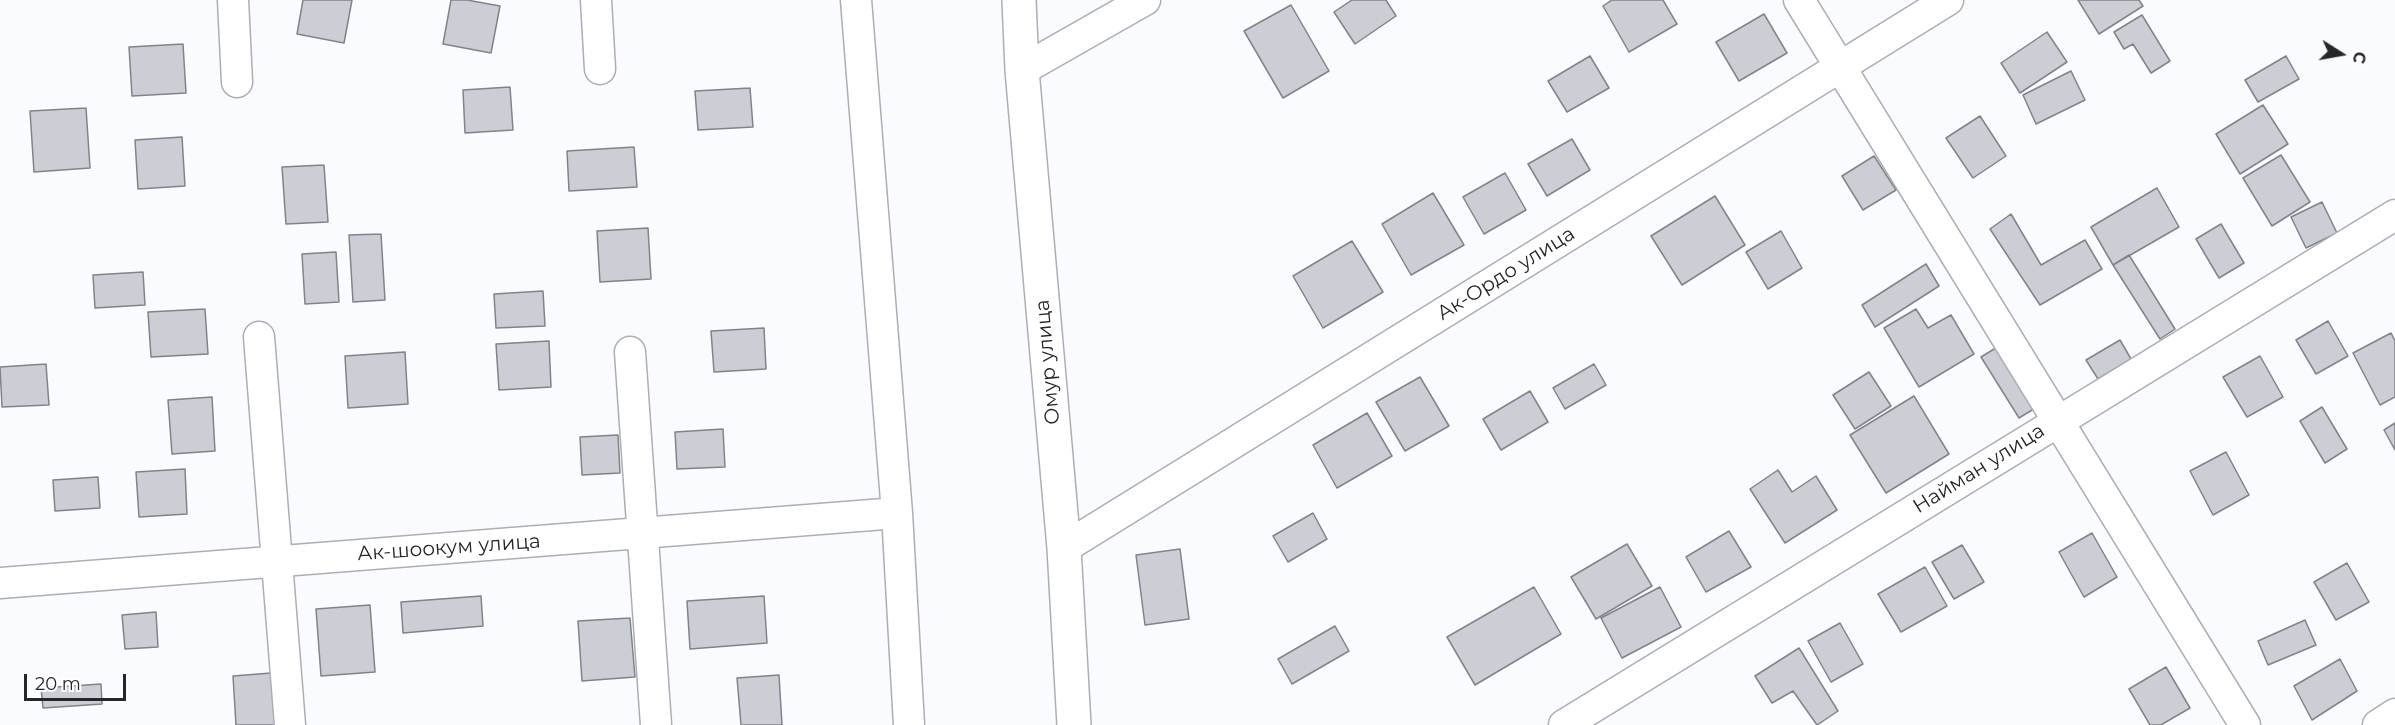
<!DOCTYPE html>
<html>
<head>
<meta charset="utf-8">
<style>
	body { margin:0 }
	#map { position:relative; width:2395px; height:725px; overflow:hidden; background:#fafbfe; font-family:Montserrat,sans-serif }
	canvas { display:block }
	.north { position:absolute; left:2311px; top:24px; width:60px; height:60px; -webkit-text-stroke:4px #fff; paint-order:stroke; rotate:101deg; font-size:16px; font-weight:700; line-height:24px; text-align:center; color:#252629 }
	.north::after { content:''; display:block; margin:auto; width:21px; height:27px; background:#252629; clip-path:polygon(50% 0,100% 100%,50% 72%,0 100%) }
	.scale { position:absolute; left:24px; top:674px; width:102px; height:27px; box-sizing:border-box; border:3px solid #252629; border-top:0; padding-left:8px; font-size:18px; line-height:21px; white-space:nowrap; color:#252629; -webkit-text-stroke:4px #fff; paint-order:stroke }
</style>
</head>
<body>
<div id="map">
<canvas width="2395" height="725"></canvas>
<div class="north">С</div>
<div class="scale">20 m</div>
</div>
<script>
const ctx = document.querySelector('canvas').getContext('2d');
ctx.lineJoin = 'round';
function paint(path, color) { ctx.fillStyle = color; ctx.fill(path, 'evenodd'); }
const poly = rows => new Path2D(rows.map(r => 'M' + r).join(''));
function trace(path, color, width, dash) { ctx.strokeStyle = color; ctx.lineWidth = width; ctx.lineCap = dash ? 'butt' : 'round'; ctx.setLineDash(dash || []); ctx.stroke(path); }
function label(font, color, halo, rows, align = 'center') {
  ctx.font = font + ' Montserrat,sans-serif'; ctx.lineWidth = 4.5; ctx.setLineDash([]); ctx.textBaseline = 'middle'; ctx.strokeStyle = halo; ctx.fillStyle = color; for (const [text, x, y, turn = 0] of rows) {
    ctx.save(); ctx.translate(x, y); ctx.rotate((+turn || 0) * Math.PI / 180); ctx.textAlign = isNaN(turn) ? turn : align; if (halo) ctx.strokeText(text, 0, 0); ctx.fillText(text, 0, 0); ctx.restore();
  }
}
const building = poly([
	[303,0,352,0,344,43,297,34,303,0],
	[451,0,467,0,500,6,491,53,443,44,451,0],
	[1352,0,1386,0,1396,16,1355,44,1334,12,1352,0],
	[1612,0,1663,0,1677,24,1629,52,1603,6,1612,0],
	[2078,0,2139,0,2143,6,2099,34,2078,0],
	[1291,5,1329,71,1283,98,1244,31,1291,5],
	[1764,14,1787,53,1739,81,1716,42,1764,14],
	[2142,15,2170,61,2151,73,2133,44,2124,49,2114,32,2142,15],
	[2047,32,2067,62,2020,93,2001,63,2047,32],
	[183,44,186,93,132,96,129,47,183,44],
	[1590,56,1609,88,1567,112,1548,81,1590,56],
	[2286,56,2299,79,2258,102,2245,80,2286,56],
	[2071,71,2085,100,2036,124,2023,95,2071,71],
	[510,87,513,130,465,133,463,90,510,87],
	[750,88,753,127,698,130,695,91,750,88],
	[2263,105,2288,144,2240,174,2216,134,2263,105],
	[86,108,90,168,34,172,30,111,86,108],
	[1980,116,2006,156,1973,178,1946,138,1980,116],
	[182,137,185,186,138,189,135,140,182,137],
	[1572,139,1590,170,1547,196,1528,164,1572,139],
	[634,147,637,187,569,191,567,151,634,147],
	[2281,155,2310,202,2272,226,2243,178,2281,155],
	[1874,156,1896,190,1863,210,1842,176,1874,156],
	[324,165,328,222,286,224,282,167,324,165],
	[1505,173,1526,210,1484,234,1463,197,1505,173],
	[2157,188,2179,227,2113,265,2091,227,2157,188],
	[1433,193,1464,245,1411,275,1382,224,1433,193],
	[1715,196,1745,245,1682,285,1651,236,1715,196],
	[2322,202,2337,233,2306,248,2291,217,2322,202],
	[2011,214,2041,265,2085,240,2102,269,2040,305,1990,229,2011,214],
	[2221,224,2244,263,2219,278,2196,239,2221,224],
	[648,228,651,279,600,282,597,231,648,228],
	[1781,231,1802,268,1768,289,1746,252,1781,231],
	[381,234,385,300,353,302,349,235,381,234],
	[1352,241,1383,292,1323,328,1293,276,1352,241],
	[336,252,339,302,305,304,302,254,336,252],
	[2129,255,2175,329,2160,339,2113,265,2129,255],
	[1926,264,1939,286,1875,327,1862,305,1926,264],
	[143,272,145,305,95,308,93,275,143,272],
	[543,291,545,326,496,328,494,294,543,291],
	[205,309,208,354,151,357,148,312,205,309],
	[1916,309,1928,328,1951,315,1974,354,1919,387,1884,328,1916,309],
	[2328,321,2348,356,2316,374,2296,340,2328,321],
	[764,328,766,369,714,372,711,331,764,328],
	[2391,333,2395,341,2395,397,2380,405,2353,353,2391,333],
	[2120,340,2131,359,2098,379,2086,360,2120,340],
	[549,341,551,387,499,390,496,344,549,341],
	[1999,346,2037,407,2019,418,1981,357,1999,346],
	[405,352,408,404,348,408,345,356,405,352],
	[2260,356,2283,397,2247,417,2223,377,2260,356],
	[46,364,49,405,2,407,0,367,46,364],
	[1594,364,1606,385,1565,409,1553,388,1594,364],
	[1869,372,1891,406,1855,429,1833,395,1869,372],
	[1420,377,1449,426,1405,451,1376,402,1420,377],
	[1530,391,1548,422,1501,450,1483,419,1530,391],
	[1914,396,1949,454,1886,493,1850,435,1914,396],
	[212,397,215,451,172,454,168,400,212,397],
	[2322,407,2347,449,2325,463,2300,421,2322,407],
	[1367,413,1392,456,1337,488,1313,445,1367,413],
	[2395,423,2395,450,2384,430,2395,423],
	[723,429,725,467,677,469,675,432,723,429],
	[618,435,620,473,582,475,580,437,618,435],
	[2226,452,2249,495,2213,515,2190,471,2226,452],
	[185,469,187,514,139,517,136,472,185,469],
	[1778,470,1792,492,1816,476,1837,510,1785,543,1750,489,1778,470],
	[98,477,100,508,55,511,53,480,98,477],
	[1313,513,1327,539,1288,562,1273,536,1313,513],
	[1729,531,1751,567,1706,592,1686,557,1729,531],
	[2092,533,2117,577,2084,597,2059,552,2092,533],
	[1627,544,1652,586,1596,619,1571,577,1627,544],
	[1962,545,1984,582,1954,599,1932,562,1962,545],
	[1180,549,1189,619,1145,625,1136,555,1180,549],
	[2347,563,2369,602,2336,620,2314,582,2347,563],
	[1925,567,1947,606,1901,632,1878,594,1925,567],
	[1534,587,1561,634,1475,685,1447,637,1534,587],
	[1660,587,1681,627,1622,658,1601,618,1660,587],
	[481,596,483,626,403,633,401,602,481,596],
	[764,596,767,643,690,649,687,601,764,596],
	[370,605,375,672,321,676,316,609,370,605],
	[156,612,158,647,125,649,122,615,156,612],
	[630,618,635,677,582,681,578,621,630,618],
	[2305,620,2316,645,2268,665,2258,641,2305,620],
	[1840,623,1863,664,1831,682,1808,641,1840,623],
	[1335,626,1349,651,1292,684,1278,659,1335,626],
	[1799,648,1838,711,1817,725,1793,691,1772,703,1755,676,1799,648],
	[2340,659,2357,691,2312,720,2294,686,2340,659],
	[2166,667,2190,708,2161,725,2150,725,2129,689,2166,667],
	[284,672,283,725,236,725,233,676,284,672],
	[779,675,782,725,741,725,737,678,779,675],
	[101,684,102,704,43,708,41,688,101,684]
]);
paint(building, '#ccced6');
trace(building, '#80838a', 1.5);
const street = poly([
	[233,0,237,82],
	[596,0,600,69],
	[856,0,897,513,909,725],
	[1799,0,2245,725],
	[1022,70,1145,0],
	[259,337,290,725],
	[630,352,656,725],
	[1064,548,1948,0],
	[0,583,897,513],
	[1564,725,2395,215],
	[2378,725,2395,714]
]);
const secondary = poly([
	[1019,0,1022,70,1064,548,1074,725]
]);
trace(street, '#acaeb6', 33);
trace(secondary, '#acaeb6', 36);
trace(street, '#fff', 30);
trace(secondary, '#fff', 33);
label('20px', '#252629', '#fff', [
	["Ак-Ордо улица",1506,274,-32],
	["Омур улица",1048,362,-95],
	["Найман улица",1979,469,-32],
	["Ак-шоокум улица",449,548,-4]
]);
</script>
</body>
</html>
